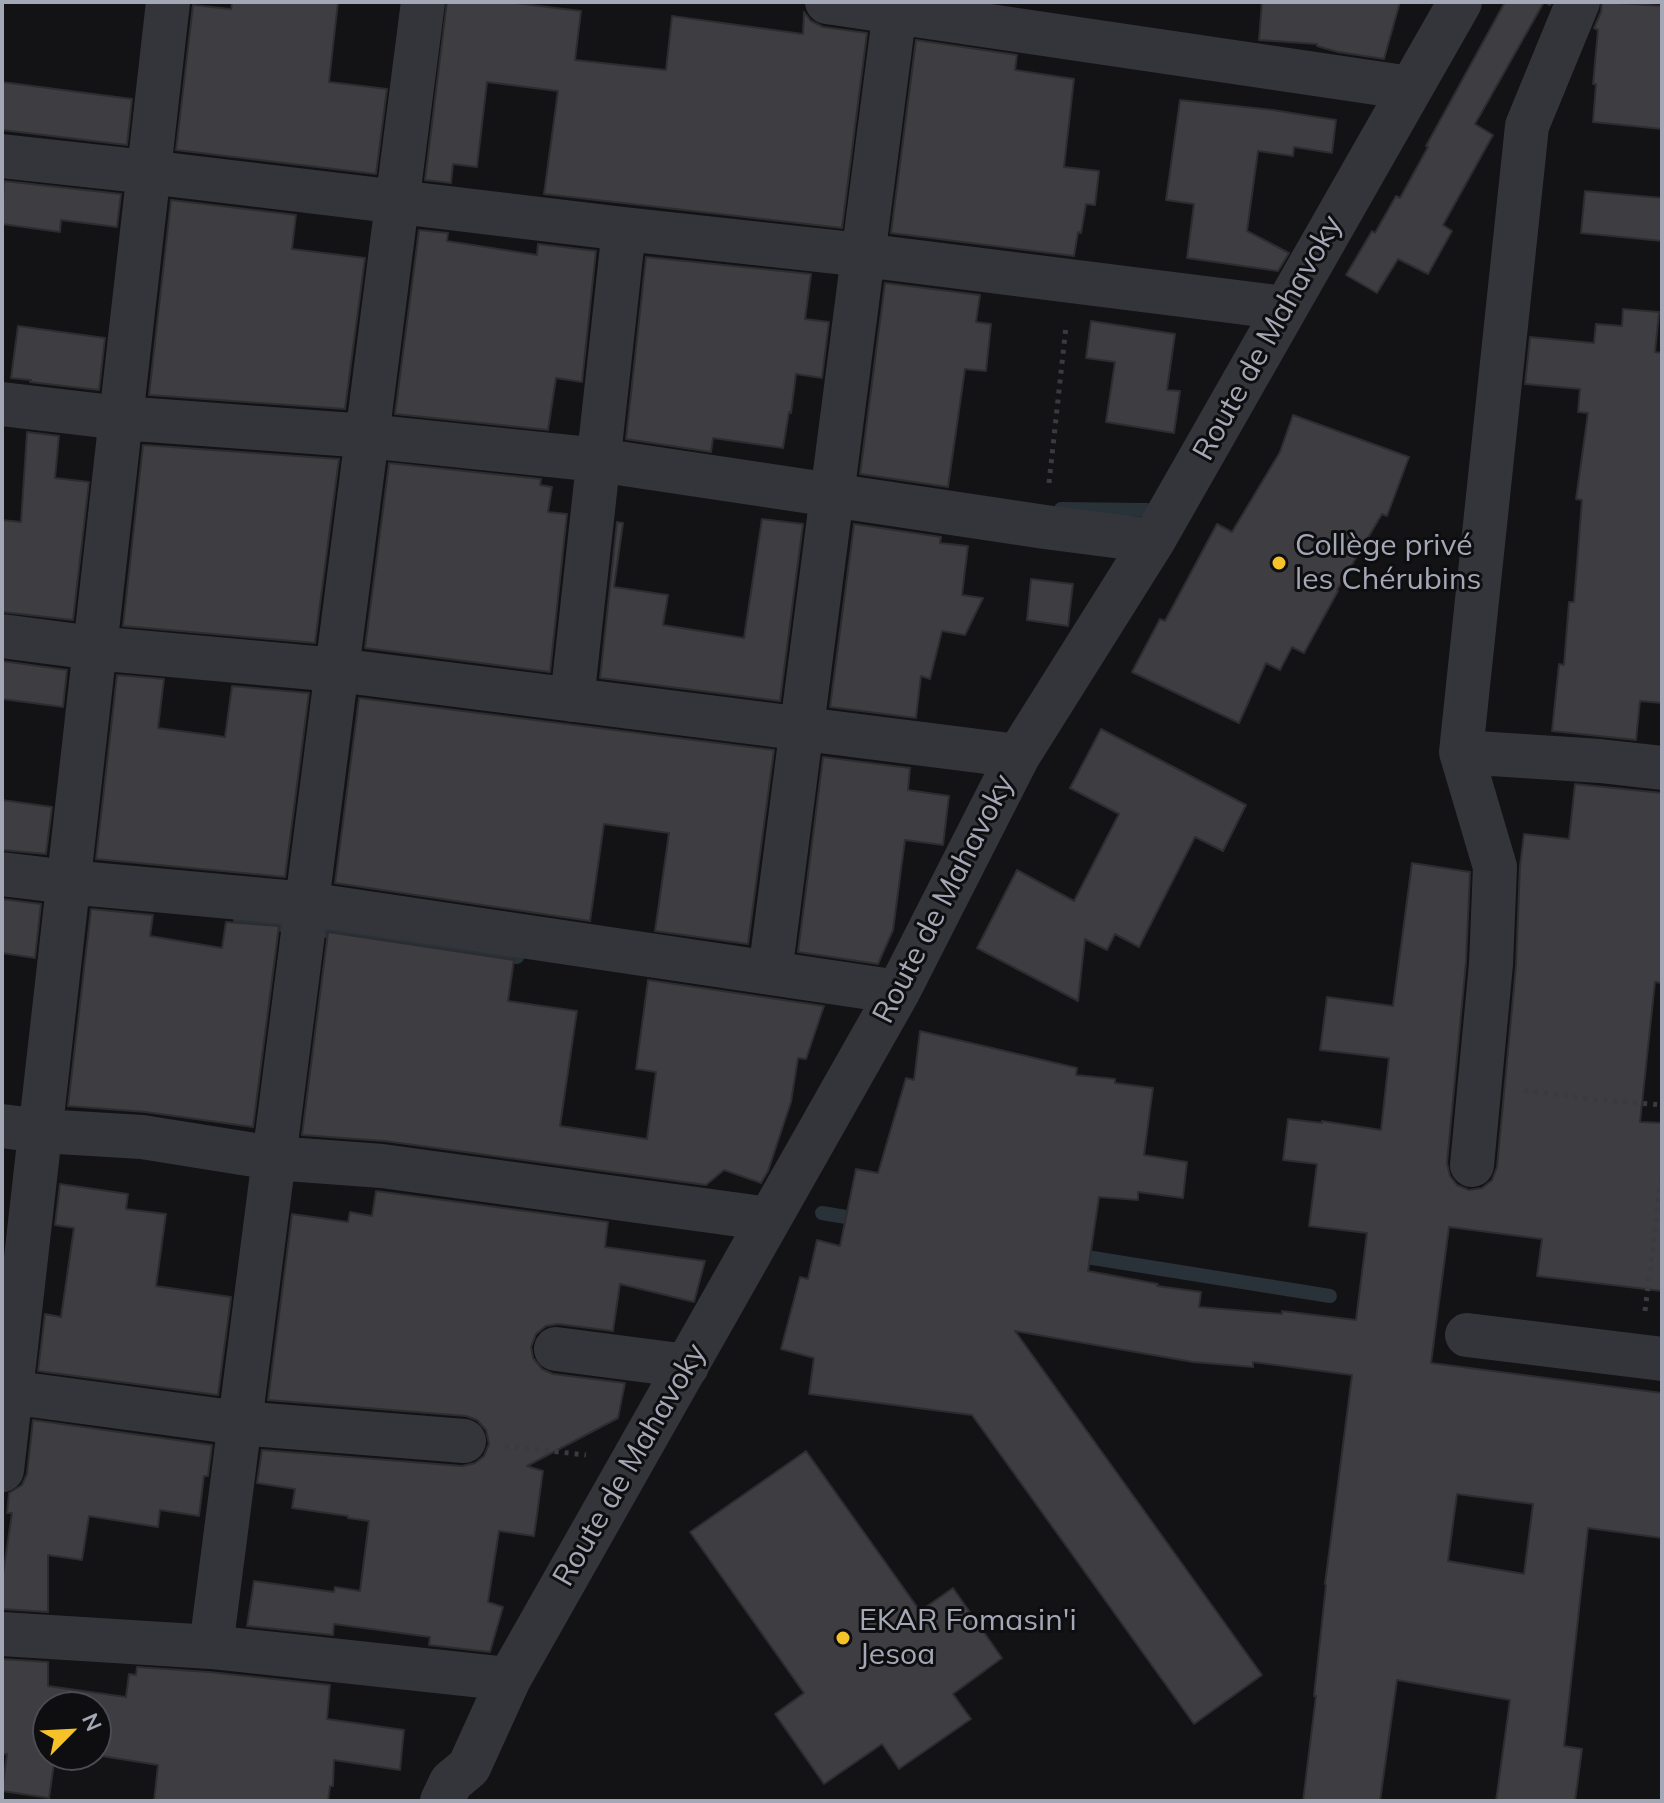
<!DOCTYPE html>
<html>
<head>
<meta charset="utf-8">
<style>
	body { margin:0 }
	#map { position:relative; width:1664px; height:1803px; overflow:hidden; background:#131315; font-family:Mulish,sans-serif }
	canvas { display:block }
	.frame { position:absolute; inset:0; border:4px solid #a4a8b6; pointer-events:none }
	.north { position:absolute; left:32px; top:1691px; width:80px; height:80px; box-sizing:border-box; background:#0e0e10; border:2px solid #4a4c52; border-radius:50%; rotate:66deg; font-size:22px; font-weight:700; line-height:32px; text-align:center; color:#a4a8b6 }
	.north::after { content:''; display:block; margin:auto; width:28px; height:36px; background:#f6c22a; clip-path:polygon(50% 0,100% 100%,50% 72%,0 100%) }
</style>
</head>
<body>
<div id="map">
<canvas width="1664" height="1803"></canvas>
<div class="frame"></div>
<div class="north">N</div>
</div>
<script>
const ctx = document.querySelector('canvas').getContext('2d');
ctx.lineJoin = 'round';
const poly = rows => new Path2D(rows.map(r => 'M' + r).join(''));
function trace(path, color, width, dash) { ctx.strokeStyle = color; ctx.lineWidth = width; ctx.lineCap = dash ? 'butt' : 'round'; ctx.setLineDash(dash || []); ctx.stroke(path); }
function paint(path, color) { ctx.fillStyle = color; ctx.fill(path, 'evenodd'); }
function label(font, color, halo, rows, align = 'center') {
  ctx.font = font + ' Mulish,sans-serif'; ctx.lineWidth = 6; ctx.setLineDash([]); ctx.textBaseline = 'middle'; ctx.strokeStyle = halo; ctx.fillStyle = color; for (const [text, x, y, turn = 0] of rows) {
    ctx.save(); ctx.translate(x, y); ctx.rotate((+turn || 0) * Math.PI / 180); ctx.textAlign = isNaN(turn) ? turn : align; if (halo) ctx.strokeText(text, 0, 0); ctx.fillText(text, 0, 0); ctx.restore();
  }
}
trace(poly([
	[1061,509,1147,510],
	[240,919,517,957],
	[822,1213,864,1220],
	[1074,1255,1330,1296]
]), '#293139', 14);
const building = poly([
	[232,2,338,2,329,82,387,89,376,174,176,150,193,5,231,9,232,2],
	[447,2,507,2,581,11,575,60,666,70,672,16,803,34,804,12,811,21,823,27,867,33,842,228,544,194,558,91,487,82,477,167,453,164,451,183,425,180,447,2],
	[1262,2,1400,2,1384,59,1338,52,1317,46,1317,44,1259,40,1262,2],
	[1505,2,1551,2,1550,5,1544,2,1475,124,1493,135,1443,225,1452,231,1428,274,1398,259,1377,293,1346,275,1372,231,1375,233,1396,196,1400,198,1428,147,1426,146,1505,2],
	[1602,2,1662,6,1662,129,1593,122,1596,84,1593,84,1598,30,1594,28,1601,12,1602,2],
	[916,40,1017,55,1015,70,1074,79,1064,167,1099,171,1095,205,1086,204,1081,233,1078,232,1074,256,891,233,916,40],
	[2,82,132,99,127,145,2,130,2,82],
	[1180,100,1273,110,1336,120,1332,153,1294,147,1293,156,1258,151,1247,231,1289,253,1278,271,1187,258,1194,204,1166,200,1180,100],
	[4,181,121,194,117,227,61,220,60,232,2,224,4,181],
	[1585,191,1662,198,1662,241,1581,233,1585,191],
	[171,200,296,215,292,249,365,258,345,409,149,395,171,200],
	[419,230,448,233,447,241,537,255,538,244,596,251,582,382,556,378,548,430,395,414,419,230],
	[646,257,811,274,805,319,829,322,822,378,796,374,791,413,789,412,783,448,713,438,711,452,626,439,646,257],
	[885,283,980,295,976,322,991,324,986,371,965,369,948,487,860,474,885,283],
	[1623,309,1659,312,1655,352,1662,353,1662,703,1640,701,1636,740,1552,731,1559,664,1564,665,1569,602,1574,602,1582,500,1576,499,1588,413,1578,412,1580,389,1525,384,1530,337,1594,343,1596,324,1622,326,1623,309],
	[1091,321,1175,334,1167,390,1180,391,1174,433,1106,422,1115,362,1086,358,1091,321],
	[18,326,105,338,99,390,30,382,31,380,11,378,18,326],
	[1293,415,1409,457,1387,516,1382,514,1337,590,1338,591,1304,653,1292,647,1280,670,1266,663,1239,723,1132,672,1160,619,1165,621,1217,524,1232,532,1280,452,1293,415],
	[27,432,59,436,55,478,89,482,73,620,2,612,2,520,21,522,27,432],
	[143,445,339,459,315,643,123,626,143,445],
	[389,463,541,479,540,485,552,487,548,512,567,514,550,672,365,648,389,463],
	[762,519,803,524,780,701,600,678,617,522,623,523,614,587,668,595,663,625,744,638,762,519],
	[854,524,941,537,940,543,968,546,962,595,983,598,965,635,942,631,930,679,921,676,916,718,830,707,854,524],
	[1031,579,1073,584,1068,626,1027,620,1031,579],
	[2,661,67,670,63,707,2,699,2,661],
	[117,675,164,679,158,728,225,737,232,686,309,693,285,877,96,859,117,675],
	[359,698,774,750,748,944,655,931,669,833,604,824,590,921,335,883,359,698],
	[1101,729,1246,805,1223,851,1195,837,1139,947,1115,934,1107,950,1085,939,1078,1001,977,948,1017,870,1074,901,1119,814,1070,788,1101,729],
	[823,757,910,768,908,790,949,796,943,845,905,840,893,930,878,964,798,952,823,757],
	[1575,784,1662,793,1662,983,1655,982,1640,1122,1662,1123,1662,1291,1537,1276,1542,1239,1449,1227,1431,1363,1662,1393,1662,1538,1588,1528,1564,1746,1582,1749,1575,1801,1496,1801,1510,1700,1397,1680,1380,1801,1303,1801,1316,1696,1314,1696,1326,1585,1325,1584,1352,1375,1253,1362,1253,1367,1193,1362,1015,1331,1262,1675,1194,1724,972,1415,809,1394,814,1358,781,1349,800,1277,808,1279,817,1240,840,1246,856,1169,878,1173,906,1078,914,1080,920,1031,1077,1068,1076,1075,1115,1079,1115,1083,1153,1088,1144,1155,1187,1162,1183,1198,1138,1192,1138,1200,1099,1197,1088,1271,1158,1284,1157,1286,1201,1292,1199,1307,1282,1314,1282,1311,1356,1320,1367,1233,1309,1226,1317,1164,1283,1160,1288,1119,1322,1123,1322,1121,1381,1130,1389,1058,1320,1050,1327,997,1393,1006,1412,863,1470,872,1466,962,1447,1163,1450,1176,1457,1185,1469,1190,1482,1188,1492,1180,1497,1167,1516,966,1520,866,1524,834,1569,839,1575,784],
	[1457,1494,1533,1504,1524,1574,1448,1561,1457,1494],
	[2,800,52,807,46,854,2,850,2,800],
	[2,899,41,904,35,958,2,953,2,899],
	[91,909,153,915,150,936,222,948,226,922,279,926,253,1127,146,1112,68,1106,91,909],
	[328,932,514,960,508,1001,577,1011,560,1126,647,1139,656,1072,636,1069,648,980,824,1006,806,1059,798,1058,791,1102,768,1171,761,1183,724,1170,706,1185,385,1141,302,1135,328,932],
	[60,1184,128,1194,126,1209,166,1214,156,1286,231,1297,218,1395,38,1371,45,1314,61,1317,74,1228,55,1225,60,1184],
	[376,1191,608,1222,605,1247,705,1261,694,1302,620,1284,613,1331,558,1324,546,1326,536,1334,531,1347,533,1358,542,1369,553,1374,625,1383,618,1418,527,1466,543,1471,534,1536,499,1531,488,1602,503,1607,490,1652,429,1645,430,1637,334,1624,333,1635,247,1626,254,1581,334,1592,335,1587,360,1591,369,1521,348,1518,348,1516,292,1508,295,1489,257,1483,262,1450,462,1466,475,1463,484,1456,489,1444,486,1430,477,1420,466,1416,268,1400,292,1214,348,1222,350,1212,372,1216,376,1191],
	[33,1420,212,1445,208,1476,204,1476,199,1516,160,1510,158,1527,89,1516,82,1560,48,1555,48,1612,2,1609,2,1581,12,1513,7,1513,9,1493,22,1485,27,1474,33,1420],
	[806,1451,920,1611,953,1588,1002,1658,953,1694,971,1719,899,1769,882,1744,824,1784,775,1714,804,1693,690,1532,806,1451],
	[2,1659,48,1662,48,1686,126,1697,129,1674,136,1675,137,1667,209,1672,330,1685,327,1719,404,1730,400,1770,334,1760,333,1786,330,1786,328,1801,154,1801,158,1765,95,1755,96,1707,48,1707,48,1755,77,1755,76,1760,55,1757,49,1798,2,1791,7,1754,2,1754,2,1659]
]);
paint(building, '#3d3d42');
trace(building, '#2d2d31', 2);
trace(poly([
	[1049,483,1066,326],
	[1524,1090,1587,1099,1662,1105],
	[1645,1311,1662,1172],
	[505,1446,586,1455]
]), '#3a3b41', 5, [4, 6]);
trace(poly([
	[827,2,1410,88],
	[2,156,148,172,624,229,863,255,1285,308],
	[2,404,121,418,367,436,598,460,1045,527,1153,541],
	[2,636,94,648,337,670,1018,756],
	[572,700,624,229],
	[1461,752,1600,761,1662,768],
	[2,874,68,882,307,904,898,992],
	[770,973,896,2],
	[2,1126,41,1131,142,1137,273,1158,382,1166,769,1219],
	[1472,1165,1491,964,1495,867,1461,752,1527,126,1578,2],
	[1467,1335,1662,1359],
	[556,1349,687,1366],
	[2,1391,239,1423,464,1441],
	[2,1470,168,2],
	[2,1634,211,1647,509,1679],
	[211,1647,423,2],
	[442,1801,451,1782,469,1767,509,1679,898,992,1018,756,1153,541,1460,2]
]), '#34353a', 44);
for (const [x, y, r, color] of [
	[1279,563,8,"#f6c22a"],
	[843,1638,8,"#f6c22a"]
]) { const dot = new Path2D(); dot.arc(x, y, r, 0, 2 * Math.PI); ctx.fillStyle = color; ctx.fill(dot); trace(dot, '#0e0e10', 3); }
label('30px', '#a4a8b6', '#0e0e10', [
	["Route de Mahavoky",1268,338,-61],
	["Route de Mahavoky",944,899,-63],
	["Route de Mahavoky",630,1465,-60]
]);
label('30px', '#a4a8b6', '#0e0e10', [
	["Collège privé",1295,546],
	["les Chérubins",1295,580],
	["EKAR Fomasin'i",859,1621],
	["Jesoa",859,1655]
], 'left');
</script>
</body>
</html>
